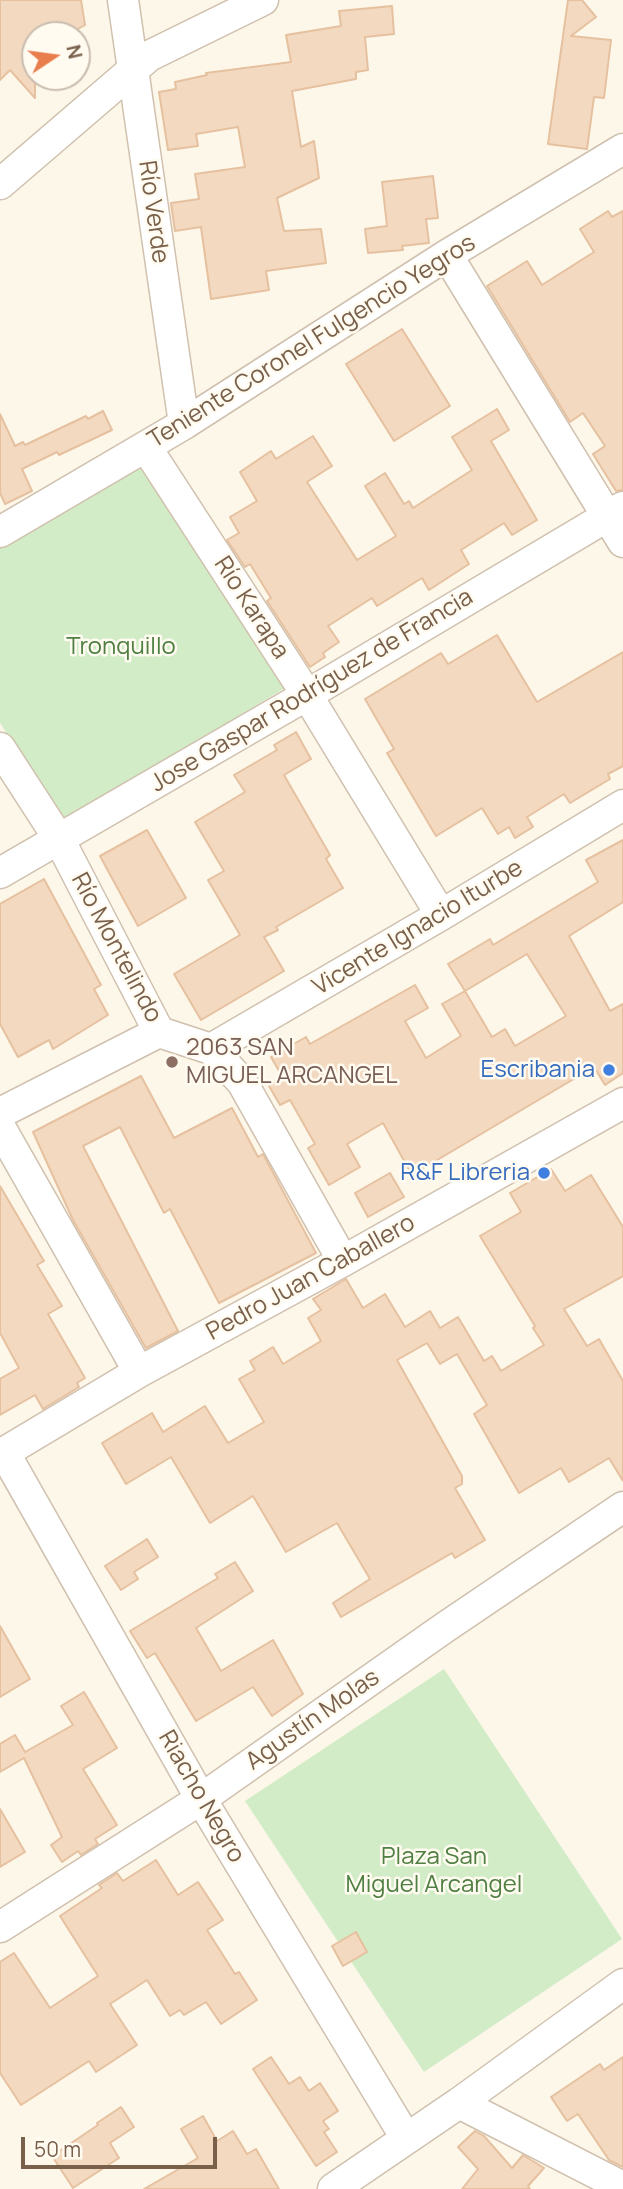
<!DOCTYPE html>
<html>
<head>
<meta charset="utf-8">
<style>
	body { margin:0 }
	#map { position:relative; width:623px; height:2189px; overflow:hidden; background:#fdf7e9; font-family:Manrope,sans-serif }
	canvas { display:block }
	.north { position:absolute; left:21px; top:21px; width:70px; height:70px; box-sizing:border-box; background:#fffbf1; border:2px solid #c9bdaf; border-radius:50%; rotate:77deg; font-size:19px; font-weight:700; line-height:28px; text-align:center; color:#79604b }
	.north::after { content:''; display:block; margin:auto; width:24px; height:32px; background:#e97e4d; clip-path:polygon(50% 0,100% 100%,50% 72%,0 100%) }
	.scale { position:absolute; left:21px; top:2137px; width:196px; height:32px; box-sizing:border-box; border:4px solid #79604b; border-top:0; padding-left:9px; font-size:21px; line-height:24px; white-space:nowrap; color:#79604b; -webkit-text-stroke:5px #fffbf1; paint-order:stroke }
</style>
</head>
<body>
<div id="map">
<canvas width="623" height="2189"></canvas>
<div class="north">N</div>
<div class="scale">50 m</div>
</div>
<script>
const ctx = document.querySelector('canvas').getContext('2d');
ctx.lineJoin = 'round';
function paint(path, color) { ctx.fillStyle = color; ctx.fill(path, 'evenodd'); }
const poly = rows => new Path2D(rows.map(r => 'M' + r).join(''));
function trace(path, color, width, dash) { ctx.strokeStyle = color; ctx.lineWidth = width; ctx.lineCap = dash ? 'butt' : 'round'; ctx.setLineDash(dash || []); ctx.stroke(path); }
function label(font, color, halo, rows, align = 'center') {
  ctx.font = font + ' Manrope,sans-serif'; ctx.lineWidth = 5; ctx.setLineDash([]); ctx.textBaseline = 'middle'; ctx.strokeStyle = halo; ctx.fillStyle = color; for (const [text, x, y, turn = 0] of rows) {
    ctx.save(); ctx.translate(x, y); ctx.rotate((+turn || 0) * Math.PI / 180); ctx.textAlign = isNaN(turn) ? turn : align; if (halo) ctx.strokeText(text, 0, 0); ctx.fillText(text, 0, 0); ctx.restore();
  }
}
paint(poly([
	[143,458,288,686,63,823,0,723,0,543],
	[444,1669,622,1939,424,2072,245,1801]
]), '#d2ecc7');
const building = poly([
	[0,0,81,0,85,25,67,35,35,35,35,98,10,70,0,80,0,0],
	[568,0,582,0,596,17,571,36,611,40,604,98,594,97,587,149,548,144,568,0],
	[392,6,394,34,365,37,368,70,356,72,356,79,292,91,301,147,314,141,319,178,277,198,284,231,321,229,326,263,266,271,269,290,211,299,201,227,175,231,171,203,199,199,195,174,245,167,238,127,196,134,198,146,168,150,159,92,176,89,175,82,207,75,206,73,291,62,286,35,341,26,339,11,392,6],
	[433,176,438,218,426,219,429,243,402,246,403,250,368,253,365,229,387,226,382,182,433,176],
	[608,211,612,217,623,211,623,490,616,491,593,454,605,446,583,413,570,422,487,286,527,261,542,285,594,252,580,229,608,211],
	[402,329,450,406,394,441,346,364,402,329],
	[497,409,509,430,491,441,537,520,512,535,504,523,461,550,469,564,429,590,422,578,377,606,372,598,328,626,339,642,323,653,325,657,310,667,267,601,271,598,250,564,245,567,227,540,239,533,230,517,257,501,240,472,271,451,276,459,313,436,332,466,307,482,357,560,396,536,365,486,385,473,404,504,409,501,413,508,472,470,452,437,497,409],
	[103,411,112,430,59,455,57,452,22,469,32,491,5,504,0,493,0,414,15,446,23,442,25,445,86,416,88,419,103,411],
	[497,635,537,702,623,652,623,766,608,774,610,779,570,803,564,794,527,817,533,827,515,838,509,827,498,834,482,808,436,836,387,753,394,749,365,699,441,653,448,664,497,635],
	[296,732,311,759,284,775,330,855,326,859,343,888,276,927,278,930,264,937,284,971,201,1020,174,974,240,935,208,880,224,871,195,822,245,792,234,775,277,750,274,745,296,732],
	[147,830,186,898,138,926,100,856,147,830],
	[623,840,623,902,569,936,610,1011,623,1004,623,1073,605,1085,594,1067,412,1175,383,1123,347,1144,360,1167,329,1185,308,1148,315,1144,290,1100,280,1105,269,1086,283,1078,271,1057,306,1037,310,1044,415,985,428,1008,405,1021,426,1058,461,1036,442,1004,465,991,448,964,490,939,493,945,598,882,586,860,623,840],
	[527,954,566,1016,515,1046,505,1029,492,1037,465,991,527,954],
	[44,879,101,985,94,989,108,1015,53,1049,49,1040,18,1057,0,1024,0,904,44,879],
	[141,1076,174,1138,232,1108,258,1157,263,1154,316,1253,219,1303,170,1209,164,1213,120,1127,83,1146,178,1331,146,1348,73,1220,33,1132,141,1076],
	[551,1169,565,1191,591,1175,623,1227,623,1276,564,1309,587,1346,599,1339,623,1381,623,1481,609,1458,569,1482,561,1468,519,1493,474,1414,487,1405,457,1354,440,1364,427,1343,397,1360,462,1476,462,1484,455,1488,485,1540,455,1558,452,1553,341,1617,333,1603,370,1579,337,1523,286,1552,253,1496,210,1523,171,1457,126,1484,102,1443,152,1413,163,1432,205,1406,228,1443,264,1422,239,1379,255,1370,250,1361,273,1347,283,1364,321,1341,308,1318,321,1310,313,1299,346,1279,363,1308,385,1294,405,1327,430,1311,440,1328,458,1317,484,1361,492,1356,501,1371,544,1345,533,1328,535,1326,480,1236,521,1212,510,1193,551,1169],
	[390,1173,404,1197,368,1217,355,1193,390,1173],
	[0,1186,44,1261,37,1265,62,1306,48,1314,85,1378,77,1383,79,1387,43,1409,35,1395,0,1415,0,1379,19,1368,0,1333,0,1186],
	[147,1539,158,1557,134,1572,138,1579,121,1590,105,1566,147,1539],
	[235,1562,253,1591,196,1628,221,1671,273,1640,303,1694,272,1716,253,1687,196,1721,155,1653,147,1658,130,1631,218,1578,215,1574,235,1562],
	[0,1626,30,1679,0,1697,0,1626],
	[84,1692,117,1748,83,1769,117,1825,95,1839,98,1844,81,1855,78,1851,62,1862,51,1845,62,1837,24,1758,0,1772,0,1744,15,1735,25,1752,73,1725,61,1706,84,1692],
	[0,1809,25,1852,0,1867,0,1809],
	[156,1860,178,1895,198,1882,223,1920,207,1930,235,1974,239,1972,257,2000,221,2024,206,2002,184,2015,180,2010,170,2016,147,1980,110,2004,137,2045,96,2072,89,2061,21,2105,0,2073,0,1962,14,1953,50,2008,98,1976,60,1916,102,1888,99,1885,117,1873,123,1881,156,1860],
	[356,1932,367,1952,343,1966,332,1946,356,1932],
	[271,2057,289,2084,300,2077,309,2091,320,2083,338,2111,323,2121,329,2129,324,2132,337,2152,316,2166,253,2069,271,2057],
	[623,2057,623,2167,609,2160,578,2114,567,2121,551,2097,600,2064,604,2070,623,2057],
	[121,2107,134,2127,110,2143,119,2158,73,2188,52,2156,98,2125,97,2123,121,2107],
	[203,2116,217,2141,233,2131,247,2154,256,2149,279,2189,144,2189,198,2158,181,2129,203,2116],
	[475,2131,484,2136,512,2168,523,2155,544,2168,528,2186,530,2189,462,2189,478,2169,458,2147,475,2131]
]);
paint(building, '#f3d9c0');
trace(building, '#e6c1a0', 2);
const minor = poly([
	[123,0,184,424],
	[0,184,149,56,263,0],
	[447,255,623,542],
	[146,447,307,695,441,915],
	[0,532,184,424,447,255,623,149],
	[0,748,59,839,159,1032,211,1049,242,1082,343,1261],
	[0,873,307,695,623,507],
	[211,1049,441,915,623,805],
	[0,1113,159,1032],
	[0,1127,139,1372],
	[4,1452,201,1799,406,2138],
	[0,1455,139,1372,343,1261,623,1103],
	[0,1927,201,1799,444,1628,623,1507],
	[459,2103,623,2187],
	[333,2189,459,2103,623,1984]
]);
trace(minor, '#d0c0ae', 33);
trace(minor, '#fff', 30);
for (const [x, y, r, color] of [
	[172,1062,7,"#8d6e63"],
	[609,1070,7,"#3f7fe0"],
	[544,1173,7,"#3f7fe0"]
]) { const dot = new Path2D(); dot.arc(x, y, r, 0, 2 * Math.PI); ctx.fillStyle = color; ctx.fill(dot); trace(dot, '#fffbf1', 2.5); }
label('24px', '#79604b', '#fffbf1', [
	["Río Verde",153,212,82],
	["Teniente Coronel Fulgencio Yegros",312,342,-32],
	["Río Karapa",251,608,57],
	["Jose Gaspar Rodríguez de Francia",312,691,-31],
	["Vicente Ignacio Iturbe",418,928,-31],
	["Río Montelindo",116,948,62],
	["Pedro Juan Caballero",311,1278,-29],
	["Agustín Molas",313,1720,-35],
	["Riacho Negro",201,1797,60]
]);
label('24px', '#4f7f42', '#fffbf1', [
	["Tronquillo",121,647],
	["Plaza San",434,1857],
	["Miguel Arcangel",434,1885]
]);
label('24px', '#785e54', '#fffbf1', [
	["2063 SAN",186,1048],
	["MIGUEL ARCANGEL",186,1076]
], 'left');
label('24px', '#366cbe', '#fffbf1', [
	["Escribania",595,1070],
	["R&F Libreria",530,1173]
], 'right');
</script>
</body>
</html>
